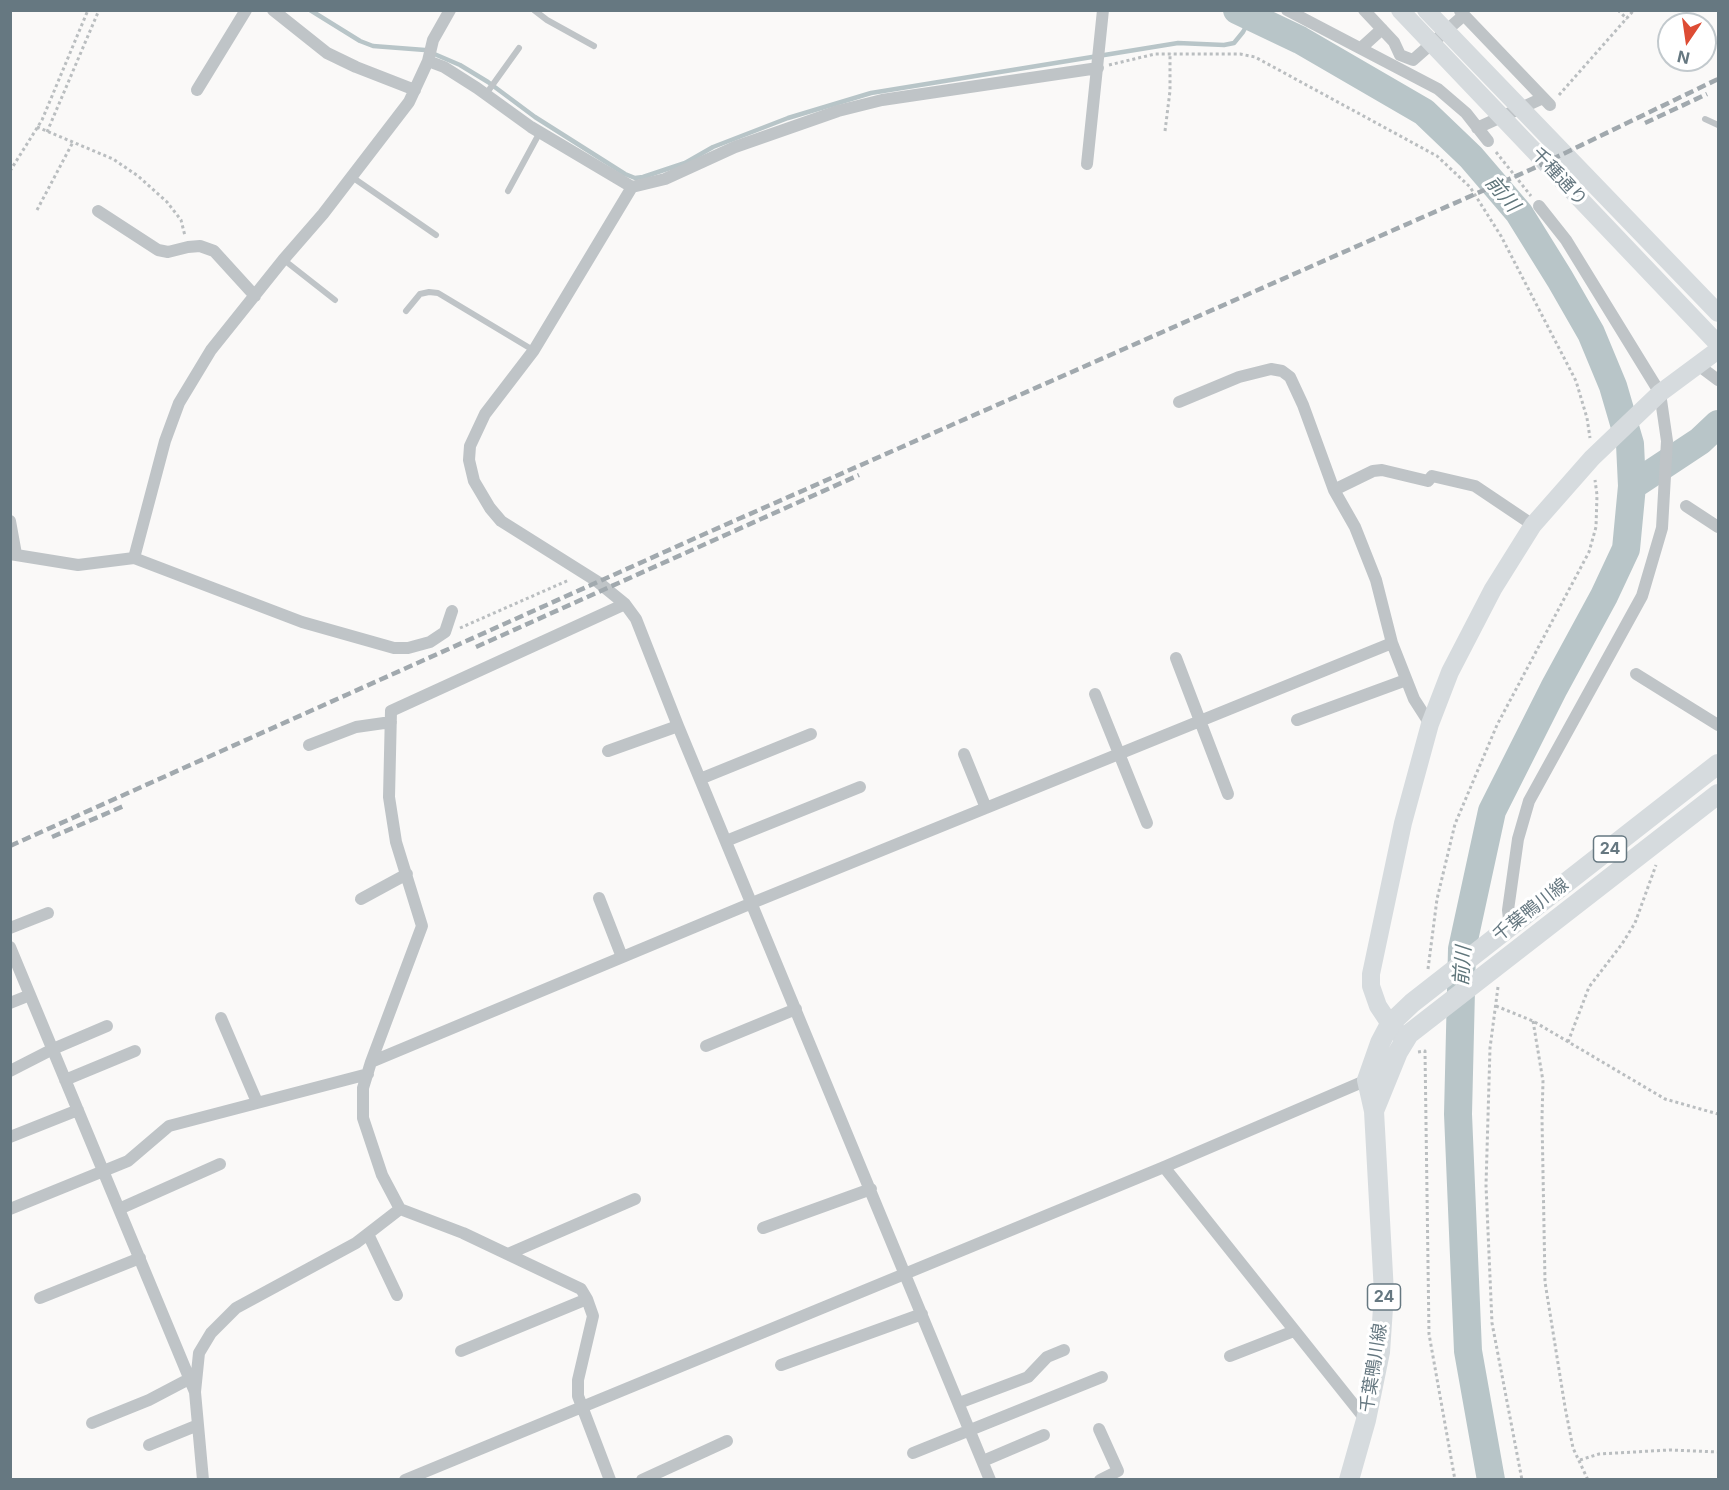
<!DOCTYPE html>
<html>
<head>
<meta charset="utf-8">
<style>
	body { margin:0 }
	#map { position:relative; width:1729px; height:1490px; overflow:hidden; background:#faf9f8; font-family:Inter,sans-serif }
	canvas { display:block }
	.frame { position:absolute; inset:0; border:12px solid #667881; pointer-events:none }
	.north { position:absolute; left:1657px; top:12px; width:60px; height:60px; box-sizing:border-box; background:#fff; border:2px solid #c2c9cd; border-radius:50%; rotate:193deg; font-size:16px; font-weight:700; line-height:24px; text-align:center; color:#667881 }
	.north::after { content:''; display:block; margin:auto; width:21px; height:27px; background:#dd4c34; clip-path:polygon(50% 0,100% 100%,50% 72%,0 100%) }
</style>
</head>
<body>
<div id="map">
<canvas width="1729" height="1490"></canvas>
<div class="frame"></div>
<div class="north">N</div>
</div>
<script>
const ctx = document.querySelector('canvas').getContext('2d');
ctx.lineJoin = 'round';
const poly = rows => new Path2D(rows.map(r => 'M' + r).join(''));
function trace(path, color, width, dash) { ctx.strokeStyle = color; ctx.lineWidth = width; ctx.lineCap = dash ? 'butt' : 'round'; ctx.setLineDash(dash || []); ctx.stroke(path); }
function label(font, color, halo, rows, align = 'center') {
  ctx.font = font + ' Inter,"Noto Sans JP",sans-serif'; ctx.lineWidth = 6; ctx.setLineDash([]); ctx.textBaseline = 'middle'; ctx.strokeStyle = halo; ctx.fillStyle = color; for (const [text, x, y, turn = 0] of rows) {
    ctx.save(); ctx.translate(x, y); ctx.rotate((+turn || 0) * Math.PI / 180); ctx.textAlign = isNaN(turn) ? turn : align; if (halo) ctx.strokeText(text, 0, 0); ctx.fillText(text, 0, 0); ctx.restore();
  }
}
trace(poly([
	[310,10,360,41,373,46,425,50,460,65,488,82,535,117,625,174,635,178,643,177,685,163,713,147,788,118,871,93,1178,43,1224,45,1234,43,1243,32,1251,17]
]), '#b8c5c8', 4.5);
trace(poly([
	[1237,10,1300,40,1424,112,1471,157,1519,213,1560,279,1591,333,1613,386,1630,444,1632,486,1626,549,1604,596,1554,688,1492,811,1462,949,1458,1114,1468,1351,1491,1480],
	[1632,486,1700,441,1718,424]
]), '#b8c5c8', 28);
trace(poly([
	[1618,10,1627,19],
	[1109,65,1155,54,1240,54,1255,57,1437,156,1470,187,1501,236,1576,381,1587,418,1590,438],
	[1559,95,1634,10],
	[37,127,113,159,138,176,167,202,181,220,185,236],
	[1165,131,1170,91,1170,53],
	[47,132,99,10],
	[1496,152,1531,196],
	[10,171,42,120,88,10],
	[37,210,73,142],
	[460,628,569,580],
	[1428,969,1437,899,1455,824,1497,725,1589,552,1596,527,1597,495,1595,480],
	[1498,987,1490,1048,1486,1185,1492,1323,1522,1480],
	[1496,1006,1533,1021,1665,1099,1718,1114],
	[1533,1021,1543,1081,1542,1118,1545,1282,1565,1407,1573,1448,1588,1480],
	[1568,1042,1589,987,1622,944,1635,923,1656,865],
	[1418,1052,1425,1051,1429,1334,1455,1480],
	[1580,1460,1599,1454,1669,1450,1718,1452]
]), '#babec0', 3, [3, 3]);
trace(poly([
	[534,10,547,20,594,46],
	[486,94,519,48],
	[1705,119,1718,125],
	[352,177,436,235],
	[508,191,540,132],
	[284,260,335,300],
	[406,311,420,294,429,292,438,293,533,350]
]), '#bfc4c7', 6);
trace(poly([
	[273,10,327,53,356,67,415,90],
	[1287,10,1438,89,1466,113,1488,141],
	[1364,10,1394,42,1400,55,1413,60,1464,15],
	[1460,11,1550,105],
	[1361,48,1382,29],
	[428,61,444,67,477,88,531,127,632,187,665,179,735,147,838,111,882,100,1098,68],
	[197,90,246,10],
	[1477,128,1543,98],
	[1087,164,1103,10],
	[632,187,534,350,485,414,470,446,469,460,474,481,490,508,501,521,598,582,625,604,636,619,678,726,990,1480],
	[98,211,158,250,168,252,188,247,200,246,214,251,255,296],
	[1698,365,1718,380],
	[1179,402,1239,377,1271,369,1282,371,1290,377,1303,405,1334,490,1355,527,1376,580,1392,643,1414,699,1430,724],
	[1334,490,1373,471,1382,470,1428,481,1432,476,1475,486,1533,525],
	[1686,506,1718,527],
	[10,521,16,554],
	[10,554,78,565,134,558,302,622,394,648,408,648,430,642,445,632,452,611],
	[134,558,165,441,179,403,211,350,283,260,323,214,409,102,428,61,433,40,450,10],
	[1176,658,1228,794],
	[1636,674,1718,725],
	[1095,694,1147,823],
	[1297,720,1406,680],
	[309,745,356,727,391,722],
	[608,751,678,726],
	[964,754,986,808],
	[700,779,811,734],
	[726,841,860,787],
	[599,898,622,957],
	[361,899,407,874],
	[1514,924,1509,919,1508,910,1518,839,1529,801,1642,596,1662,528,1667,441,1660,393,1566,240,1539,206],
	[10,928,48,913],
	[10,947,195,1392],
	[10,1003,30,995],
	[221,1018,257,1102],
	[706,1046,796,1009],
	[371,1062,752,903,1392,643],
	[10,1071,53,1049,107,1026],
	[65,1080,135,1051],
	[10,1137,78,1110],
	[1164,1167,1366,1420],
	[10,1209,128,1161,169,1126,368,1074],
	[119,1209,220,1164],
	[763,1228,871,1189],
	[368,1234,397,1295],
	[508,1254,635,1199],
	[40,1298,140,1258],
	[461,1351,587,1299],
	[1230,1356,1294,1331],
	[781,1365,922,1314],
	[959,1403,1028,1377,1047,1357,1064,1350],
	[92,1423,149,1400,189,1379],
	[1099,1429,1118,1471,1100,1480],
	[149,1445,198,1425],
	[913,1453,1102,1377],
	[983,1461,1044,1435],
	[203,1480,195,1392,199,1353,211,1333,236,1308,356,1243,400,1209],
	[405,1480,1164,1167,1367,1080],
	[610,1480,578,1396,578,1380,593,1316,587,1299,581,1289,463,1233,400,1209,382,1175,363,1118,363,1088,371,1062,422,926,396,842,389,797,391,711,625,604],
	[642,1480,727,1441]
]), '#bfc4c7', 12);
trace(poly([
	[1400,10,1718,344],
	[1426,10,1718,313],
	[1404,1039,1390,1024,1378,1006,1371,986,1371,974,1403,823,1430,724,1450,672,1493,589,1533,525,1592,458,1660,393,1718,350]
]), '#d6dbde', 18);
trace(poly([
	[1374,1111,1398,1052,1409,1034,1718,794],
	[1349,1480,1366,1420,1380,1352,1384,1293,1374,1111,1367,1080,1380,1043,1390,1024,1412,1003,1718,764]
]), '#d6dbde', 20);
trace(poly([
	[1645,123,1707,94],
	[476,647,859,475],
	[52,837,126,805],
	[10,846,709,532,1532,169,1718,79]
]), '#a1a9ae', 4.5, [9, 4.5]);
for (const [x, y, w] of [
	[1610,849,33],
	[1384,1297,33]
]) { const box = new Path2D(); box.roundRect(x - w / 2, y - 13, w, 26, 4.5); ctx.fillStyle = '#fff'; ctx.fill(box); trace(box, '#667881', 1.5); }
label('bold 16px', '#667881', null, [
	["24",1610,849],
	["24",1384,1297]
]);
label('18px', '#667881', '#fff', [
	["千種通り",1559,177,47],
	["千葉鴨川線",1531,910,-38],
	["千葉鴨川線",1374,1368,-81]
]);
label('italic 20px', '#60767b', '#fff', [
	["前川",1502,194,50],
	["前川",1463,966,-86]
]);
</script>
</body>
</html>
